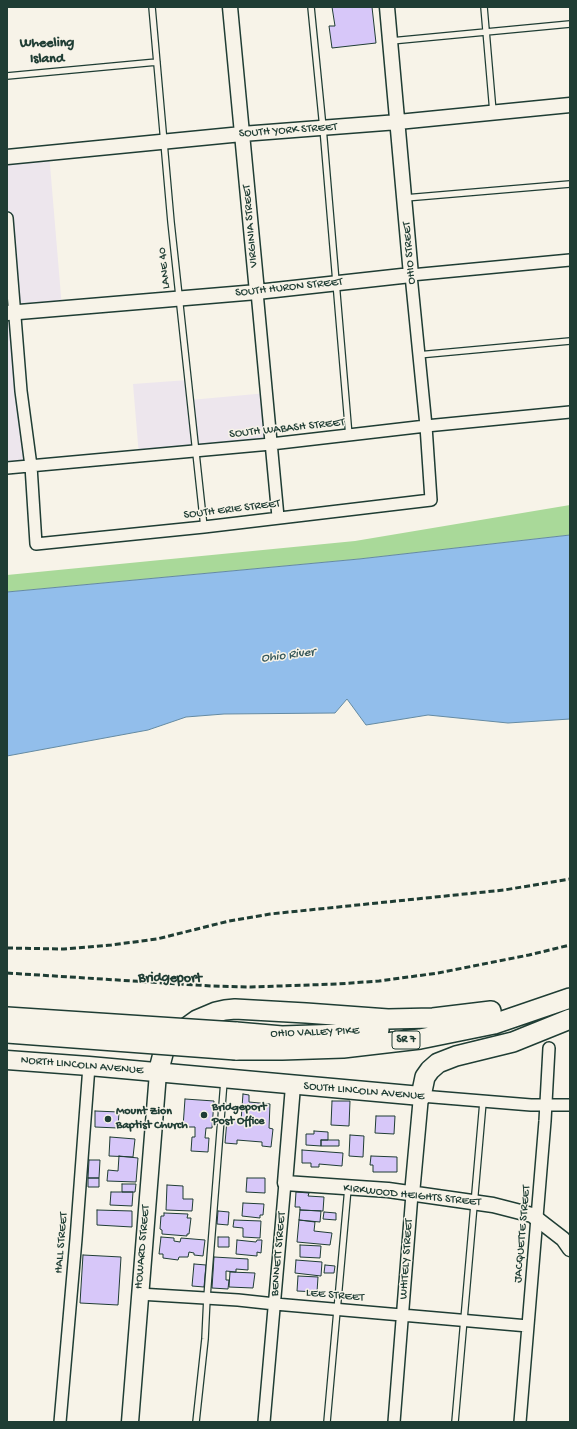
<!DOCTYPE html>
<html>
<head>
<meta charset="utf-8">
<style>
	body { margin:0 }
	#map { position:relative; width:577px; height:1429px; overflow:hidden; background:#f7f3e8; font-family:"Gochi Hand",sans-serif }
	canvas { display:block }
	.frame { position:absolute; inset:0; border:8px solid #1f3d34; pointer-events:none }
</style>
</head>
<body>
<div id="map">
<canvas width="577" height="1429"></canvas>
<div class="frame"></div>
</div>
<script>
const ctx = document.querySelector('canvas').getContext('2d');
ctx.lineJoin = 'round';
function paint(path, color) { ctx.fillStyle = color; ctx.fill(path, 'evenodd'); }
const poly = rows => new Path2D(rows.map(r => 'M' + r).join(''));
function trace(path, color, width, dash) { ctx.strokeStyle = color; ctx.lineWidth = width; ctx.lineCap = dash ? 'butt' : 'round'; ctx.setLineDash(dash || []); ctx.stroke(path); }
function label(font, color, halo, rows, align = 'center') {
  ctx.font = font + ' "Gochi Hand",sans-serif'; ctx.lineWidth = 3; ctx.setLineDash([]); ctx.textBaseline = 'middle'; ctx.strokeStyle = halo; ctx.fillStyle = color; for (const [text, x, y, turn = 0] of rows) {
    ctx.save(); ctx.translate(x, y); ctx.rotate((+turn || 0) * Math.PI / 180); ctx.textAlign = isNaN(turn) ? turn : align; if (halo) ctx.strokeText(text, 0, 0); ctx.fillText(text, 0, 0); ctx.restore();
  }
}
paint(poly([
	[49,153,62,308,15,312,31,466,7,468,7,157],
	[188,380,190,400,267,393,271,444,139,456,133,384]
]), '#ede6ed');
paint(poly([
	[570,505,570,535,359,559,7,592,7,575,355,541]
]), '#a9d999');
const water = poly([
	[570,535,570,719,508,723,428,715,366,725,347,699,335,713,224,714,186,717,148,730,7,756,7,592,359,559,570,535]
]);
paint(water, '#92beeb');
trace(water, '#648aa2', 1);
const building = poly([
	[332,7,372,7,376,43,332,48,329,26,335,26,332,7],
	[243,1094,249,1095,249,1102,270,1104,269,1128,273,1129,271,1147,262,1146,262,1142,237,1140,237,1144,225,1143,227,1120,241,1121,243,1094],
	[185,1099,214,1101,212,1128,206,1128,205,1138,209,1138,208,1152,191,1151,192,1137,195,1137,195,1127,183,1127,185,1099],
	[332,1101,350,1101,349,1126,331,1125,332,1101],
	[95,1111,119,1112,118,1128,95,1127,95,1111],
	[376,1116,395,1116,394,1134,375,1133,376,1116],
	[314,1131,328,1132,328,1140,321,1140,321,1146,306,1145,306,1134,314,1134,314,1131],
	[350,1135,364,1136,363,1157,349,1156,350,1135],
	[110,1137,135,1139,133,1157,109,1156,110,1137],
	[321,1140,339,1140,339,1146,321,1146,321,1140],
	[302,1150,343,1153,342,1166,319,1164,319,1167,311,1167,311,1163,302,1163,302,1150],
	[119,1156,138,1158,136,1182,107,1181,108,1170,118,1171,119,1156],
	[371,1156,397,1157,397,1172,373,1172,373,1165,370,1165,371,1156],
	[89,1160,100,1160,99,1178,88,1178,89,1160],
	[88,1178,99,1178,99,1187,88,1187,88,1178],
	[247,1178,265,1178,265,1193,246,1192,247,1178],
	[122,1184,136,1184,135,1192,122,1192,122,1184],
	[167,1185,183,1186,183,1199,193,1199,192,1211,166,1210,167,1185],
	[111,1192,133,1192,132,1206,110,1205,111,1192],
	[296,1192,309,1193,308,1196,324,1197,323,1211,300,1210,300,1207,295,1207,296,1192],
	[243,1203,264,1204,263,1215,260,1215,260,1218,242,1216,243,1203],
	[97,1210,132,1211,132,1227,97,1225,97,1210],
	[300,1210,321,1211,320,1222,299,1220,300,1210],
	[218,1211,229,1212,228,1225,217,1224,218,1211],
	[324,1212,336,1213,336,1220,323,1219,324,1212],
	[164,1213,188,1214,187,1218,191,1218,189,1234,187,1234,187,1236,162,1234,162,1230,160,1229,161,1216,164,1216,164,1213],
	[234,1220,261,1221,260,1238,243,1237,243,1228,233,1227,234,1220],
	[299,1220,315,1222,314,1231,332,1233,330,1245,297,1242,299,1220],
	[161,1237,174,1238,174,1241,180,1242,181,1238,205,1240,203,1256,194,1255,194,1253,189,1252,188,1257,179,1257,178,1260,163,1258,163,1254,159,1254,161,1237],
	[218,1237,229,1237,229,1247,218,1247,218,1237],
	[237,1240,256,1242,257,1240,262,1240,261,1253,257,1252,257,1256,236,1254,237,1240],
	[300,1245,321,1246,320,1258,300,1257,300,1245],
	[83,1255,121,1257,118,1305,80,1303,83,1255],
	[214,1257,248,1259,248,1270,236,1269,236,1272,226,1271,226,1280,229,1280,228,1289,212,1288,214,1257],
	[296,1260,322,1262,321,1276,295,1273,296,1260],
	[194,1264,206,1265,204,1287,192,1286,194,1264],
	[325,1265,335,1266,334,1273,324,1273,325,1265],
	[230,1272,255,1273,253,1288,229,1287,230,1272],
	[298,1276,318,1277,317,1292,297,1291,298,1276]
]);
paint(building, '#d7c7f9');
trace(building, '#1f3d34', 1);
const service = poly([
	[152,7,171,222,204,527],
	[311,7,323,128,349,436],
	[484,7,493,112],
	[391,41,570,24],
	[7,76,157,62],
	[405,198,570,184],
	[418,355,570,341],
	[196,1422,205,1339,207,1297,224,1081],
	[327,1422,348,1188],
	[455,1422,483,1102]
]);
const minor = poly([
	[7,218,21,391,31,466,36,544,204,527,431,500,426,426,411,275,570,260],
	[257,292,278,517],
	[7,468,271,444,426,426,570,412],
	[421,1096,531,1105,570,1105],
	[139,1294,238,1300,275,1304,528,1326],
	[60,1422,76,1239,89,1066],
	[264,1422,285,1183],
	[394,1422,412,1194],
	[520,1422,545,1121,549,1048]
]);
const tertiary = poly([
	[230,7,257,292],
	[7,157,242,134,398,122,570,105],
	[7,313,257,292,411,275,387,7],
	[293,1086,285,1183,388,1190,493,1205,532,1215,563,1239,570,1249],
	[412,1194,421,1096]
]);
const secondary = poly([
	[130,1422,158,1073]
]);
const primary = poly([
	[7,1060,89,1066,421,1096]
]);
const trunk = poly([
	[236,1032,282,1036,344,1034,379,1030],
	[236,1050,282,1050,343,1048,420,1039,494,1024,570,998],
	[158,1073,164,1050,179,1033,197,1020,216,1012,225,1010,235,1009,306,1013,388,1019,433,1018,491,1011],
	[421,1096,425,1077,430,1070,438,1063,456,1056,513,1042,570,1019]
]);
trace(service, '#1f3d34', 8);
trace(minor, '#1f3d34', 14);
trace(tertiary, '#1f3d34', 17);
trace(secondary, '#1f3d34', 19);
trace(primary, '#1f3d34', 21);
trace(trunk, '#1f3d34', 22);
trace(service, '#f7f3e8', 5.5);
trace(minor, '#f7f3e8', 11);
trace(tertiary, '#f7f3e8', 14);
trace(secondary, '#f7f3e8', 16);
trace(primary, '#f7f3e8', 18);
trace(trunk, '#f7f3e8', 19);
trace(poly([
	[7,948,64,949,111,945,157,939,229,921,270,914,504,890,570,879],
	[7,973,212,986,251,987,337,984,379,981,438,973,529,955,570,945]
]), '#1f3d34', 3, [6, 3]);
const trunkBridge = poly([
	[7,1017,236,1032],
	[7,1033,236,1050]
]);
trace(trunkBridge, '#1f3d34', 22, []);
trace(trunkBridge, '#f7f3e8', 19);
for (const [x, y, r, color] of [
	[204,1115,4,"#1f3d34"],
	[108,1119,4,"#1f3d34"]
]) { const dot = new Path2D(); dot.arc(x, y, r, 0, 2 * Math.PI); ctx.fillStyle = color; ctx.fill(dot); trace(dot, '#f7f3e8', 1.5); }
for (const [x, y, w] of [
	[406,1040,28]
]) { const box = new Path2D(); box.roundRect(x - w / 2, y - 9, w, 18, 3); ctx.fillStyle = '#f7f3e8'; ctx.fill(box); trace(box, '#1f3d34', 1); }
label('bold 11px', '#1f3d34', null, [
	["SR 7",406,1040]
]);
label('12px', '#1f3d34', '#f7f3e8', [
	["SOUTH YORK STREET",288,131,-4],
	["VIRGINIA STREET",251,226,-95],
	["OHIO STREET",410,253,-95],
	["LANE 40",165,268,-96],
	["SOUTH HURON STREET",289,288,-6],
	["SOUTH WABASH STREET",287,429,-6],
	["SOUTH ERIE STREET",232,510,-7],
	["OHIO VALLEY PIKE",315,1033,-2],
	["NORTH LINCOLN AVENUE",82,1066,5],
	["SOUTH LINCOLN AVENUE",364,1092,5],
	["KIRKWOOD HEIGHTS STREET",412,1196,6],
	["JACQUETTE STREET",523,1234,-85],
	["HALL STREET",62,1243,-85],
	["HOWARD STREET",143,1247,-85],
	["BENNETT STREET",279,1254,-85],
	["WHITELY STREET",407,1259,-86],
	["LEE STREET",335,1296,5]
]);
label('bold 12px', '#1f3d34', '#f7f3e8', [
	["Bridgeport",212,1108],
	["Post Office",212,1122],
	["Mount Zion",116,1112],
	["Baptist Church",116,1126]
], 'left');
label('italic 13px', '#365759', '#f7f3e8', [
	["Ohio River",288,656,-7]
]);
label('bold 14px', '#1f3d34', '#f7f3e8', [
	["Wheeling",47,44],
	["Island",47,60],
	["Bridgeport",170,979]
]);
</script>
</body>
</html>
